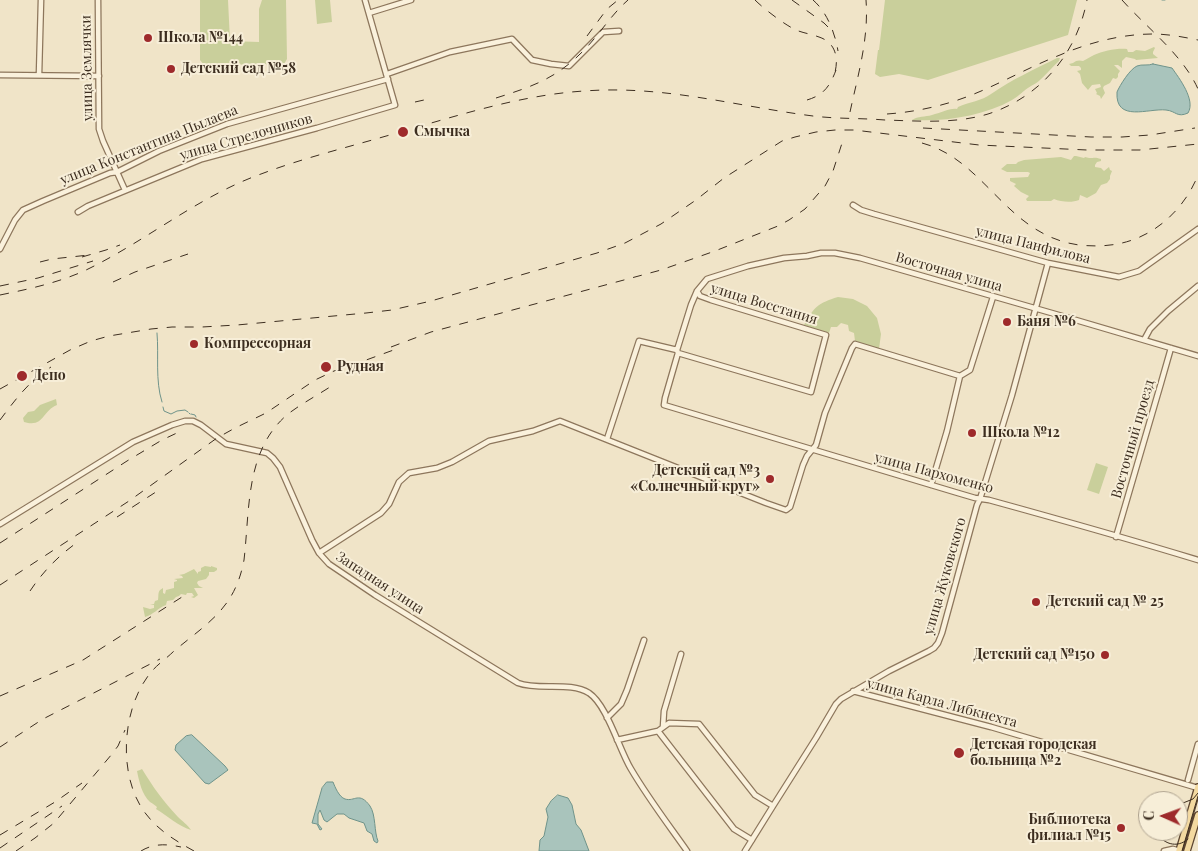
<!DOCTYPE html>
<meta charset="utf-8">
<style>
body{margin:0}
#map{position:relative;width:1198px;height:851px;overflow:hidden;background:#f0e4c8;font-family:"Playfair Display",serif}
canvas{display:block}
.north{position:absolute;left:1138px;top:791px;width:50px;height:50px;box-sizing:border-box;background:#f7eed8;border:1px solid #ada18e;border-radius:50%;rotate:272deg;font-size:14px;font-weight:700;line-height:20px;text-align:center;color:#3d2e20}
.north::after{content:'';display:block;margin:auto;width:18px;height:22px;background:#9e2a2b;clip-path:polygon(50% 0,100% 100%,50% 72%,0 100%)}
</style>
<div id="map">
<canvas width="1198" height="851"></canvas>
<div class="north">С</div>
</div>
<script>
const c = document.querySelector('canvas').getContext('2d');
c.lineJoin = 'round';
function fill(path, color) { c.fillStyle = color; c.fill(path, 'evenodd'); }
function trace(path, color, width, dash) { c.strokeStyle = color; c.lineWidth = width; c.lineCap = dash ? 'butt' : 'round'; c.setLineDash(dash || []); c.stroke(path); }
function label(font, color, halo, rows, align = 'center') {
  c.font = font + ' "Playfair Display",serif'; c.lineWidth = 4; c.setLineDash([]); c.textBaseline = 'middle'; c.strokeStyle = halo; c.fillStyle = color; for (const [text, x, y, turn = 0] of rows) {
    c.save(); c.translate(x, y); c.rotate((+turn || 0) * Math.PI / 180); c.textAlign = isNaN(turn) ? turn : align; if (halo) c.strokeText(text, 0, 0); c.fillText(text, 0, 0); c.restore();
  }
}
fill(new Path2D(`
 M200,0H228L230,41L259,42V9L262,0H286L287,59L284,64L204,65L200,60Z
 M315,0H330L332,22L317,24Z
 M885,0H1077L1068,35L928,80L899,74L880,77L875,74L878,50H879Z
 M1154,47L1155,48L1153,52V54L1158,58L1136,60L1135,59L1126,57L1122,61V68L1118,65H1114L1120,71L1118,74V77L1116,79L1113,78L1110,83L1104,86L1103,88L1105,93L1101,99L1100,96L1096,94L1097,93L1095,89L1101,87L1100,84L1092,85L1088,90L1082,83L1080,74L1077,71L1081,70V68L1079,66H1071L1069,64L1073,63C1076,60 1080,60 1083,61C1087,59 1090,57 1094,55C1103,51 1117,48 1127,49L1128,52H1133L1136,50L1145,51Z
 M1057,58H1060L1059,61C1052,67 1047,74 1040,80C1037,83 1034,84 1031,86C1024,90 1019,96 1012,100C984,116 944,122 912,120C918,116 925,117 932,115C941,113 949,108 957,109L958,107C969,102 982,101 991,94C1011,80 1035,69 1057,58Z
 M1074,156H1076L1084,158L1085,157L1089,158C1095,158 1095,157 1101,159V161L1097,162L1095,165V167L1101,168L1104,171L1109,167L1110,170L1112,171L1110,176V179L1107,183L1101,185L1096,193L1087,198L1080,195L1079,200C1072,203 1061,202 1054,199L1051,201H1027L1026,199L1029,196L1021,192L1014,186L1016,184L1010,181V178L1028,177L1030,173L1028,172H1007L1001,169L1007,164H1016L1018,162L1024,160L1061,157L1071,160Z
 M838,297L853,299L867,306L877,318L881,334L879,349L855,341L854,333L849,331L848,325L841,323L837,327H831L829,333L804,325C814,307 818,303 838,297Z
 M56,399L57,405C42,411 44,428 24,422L23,418L28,412L34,411L40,405Z
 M1096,463L1108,467L1099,494L1087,490Z
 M205,566L211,567V566L217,568V570L214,572H209V575L206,579L198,581L197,583L199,586L203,588H194L198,595L194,598L191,597L194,596L192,593H187L186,595L181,594L179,596L176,597L173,600L167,601L166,605C158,608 153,615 145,617L143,607L150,609L154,608V605H150L154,604L155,601L158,600C159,594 157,591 163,588V593L165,594L166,590L174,588V582L177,581V580L174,579L183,578L182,576L179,575L184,574L194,569L198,574V572L201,571V568Z
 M142,769C153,787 163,801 178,817C182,821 188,825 191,830C178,826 168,816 156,809L157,807C155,805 153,804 150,802C142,795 139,781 137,771L140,770Z`), '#c9cf9b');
const water = new Path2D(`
 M1153,64L1172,68C1179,78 1196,100 1188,113C1177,118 1176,111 1166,110C1149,108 1115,123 1117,92C1120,85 1130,69 1137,66C1142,64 1148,66 1153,64Z
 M192,735L225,766L228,770L209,784L205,783L175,750L176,745L186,736Z
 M327,782H333C335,787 339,797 345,799C355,802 359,791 370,806C376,815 374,832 378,841L377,843L374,841L372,834L367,831L364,823L349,818L344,814H337L327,822L324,820L320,810L318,814V824L322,829L320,830L317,824L312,823L322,788Z
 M558,795L568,798L572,805L576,824L581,830L589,851H539L540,840L544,836L548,817L546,809L551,801Z`);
fill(water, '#a9c4bc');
trace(water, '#6f938a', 1);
trace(new Path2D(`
 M1162,0H1165
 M157,333C159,356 155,380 162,402
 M163,407L164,411L171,414L177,411L185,410L188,412
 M189,413L190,414
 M191,414L195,415L196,417`), '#6f938a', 1);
const minor = new Path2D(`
 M98,0L99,129L103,141L125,190
 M369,13L411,0
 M387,74L450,52L512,39L532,60L551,64L569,66L603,32L619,31
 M0,75L99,76
 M39,75L41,0
 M853,205L861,210L874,214L1048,263L1119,277L1139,271L1198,229
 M78,212L88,206L202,159L317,128L395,105L365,0
 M0,249L15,220L23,210L43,201L110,173L117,172L159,151L227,124L388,79
 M1144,340L1150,329L1168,311L1198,286
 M677,350L691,305L697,291L707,279L710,278L748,266L784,258L807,256L821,253H835L860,258L1069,318L1198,356
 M678,353L665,398L664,405L958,493L975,498L989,500C1058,519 1129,539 1198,560
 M607,439L639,341L677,350L678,353L811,392L826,335L711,300L700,296L697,291
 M931,485L947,431L960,376L970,370L993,297
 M0,524L133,442L172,425L185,421H193L201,425L226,444L267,453L273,458L280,467L312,540L319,553L329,564L375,595L518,683C539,691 570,681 589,693C607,705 619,749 631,769C648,798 668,824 687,851
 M1116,537L1161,383L1171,348
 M319,553L381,513L389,504L399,482L409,473L437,468L452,462L489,441L533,431L560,421L766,503L786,510L790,507L803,465L807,456L816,445L825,413L852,348L855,344L960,376
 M853,691L991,727L1198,788
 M607,718L621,704L627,690L644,640
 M663,727L664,711L681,654
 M658,731L734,829L752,840
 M617,740L658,731L669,723L699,724L755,795L773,806
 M1188,780L1198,744
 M745,851L773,806L816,738L836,704L841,699L889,671L929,651L934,648L938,643L942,633L977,505L980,499L1012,395L1048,263
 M1164,851L1173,849L1180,851`);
const major = new Path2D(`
 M1179,851L1198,787
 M1187,851L1198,815`);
trace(minor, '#8d765c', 7);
trace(major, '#5b4430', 8);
trace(minor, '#faf1dc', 4.5);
trace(major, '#f3d9a0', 5.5);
trace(new Path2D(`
 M1178,805L1193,799L1198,793
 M1156,831C1162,844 1177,849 1188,839
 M1182,851L1198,796`), '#3d2e20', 1);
trace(new Path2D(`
 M755,0C764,9 785,25 796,30C803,33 811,34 819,37C837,43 839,60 834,76
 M792,0L824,23L830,29
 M813,0C827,12 835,33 838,51
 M1122,0C1147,28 1183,55 1198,89
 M587,36L607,9L618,0
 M496,98C534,86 558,78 587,47C601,32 612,14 628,0
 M807,100C824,95 830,86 836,70
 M415,102L424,100
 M850,112C858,75 869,38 866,0
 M887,114C915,112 943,106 969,96C1000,84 1029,67 1060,55C1088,43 1121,34 1153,34C1168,34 1183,37 1198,40
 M923,128L1091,137H1122L1150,135L1195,128
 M922,143C986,160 1006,235 1079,245C1098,247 1117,246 1135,239C1164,228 1187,203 1198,175
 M82,257L106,250L120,245
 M40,262L52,259L89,255
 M113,282L135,272L188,254
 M0,286L38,278L93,261
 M0,295C29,289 57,283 84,271C145,242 197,197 261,174C306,157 353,146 400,132C460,115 521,95 584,91C664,85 735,106 813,116C837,119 861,118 885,120C919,121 955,124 988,114C1041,97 1077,53 1087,0
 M391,347L431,332L661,270L715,251L778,226L789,220L805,209L825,186L833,171L844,137
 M0,389L70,350L91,341L109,336L151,329L172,327H202L237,325L366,313L392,310L431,301L597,253L625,243L661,224L696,200L724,178L782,141L795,137L816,132L835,130H854L979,145L1087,150H1140L1198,144
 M0,420C15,400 29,381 51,367
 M117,517L159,490
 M0,543L127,461L162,440L179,432
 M0,585L129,501L217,438L235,428L266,413L315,380L334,371L358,363L399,348
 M30,591C42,573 57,557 75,544
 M0,696L83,660L182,597
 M0,747L43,719L160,659
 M0,835L55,802L82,783
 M0,848L62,806
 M16,851L35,838L54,823L112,754L118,746L125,730
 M141,851C154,843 167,844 181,847
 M194,851C176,841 159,831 146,814C117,777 121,707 152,671C158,664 167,658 174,651C209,622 235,608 244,560C250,509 245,450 288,414C301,404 316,396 330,387`), '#3d2e20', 1, [9, 9]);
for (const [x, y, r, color] of [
 [148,38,5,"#9e2a2b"],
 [171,69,5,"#9e2a2b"],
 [403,132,6,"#9e2a2b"],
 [1007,322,5,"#9e2a2b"],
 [194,344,5,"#9e2a2b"],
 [326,367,6,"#9e2a2b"],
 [22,376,6,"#9e2a2b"],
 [972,433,5,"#9e2a2b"],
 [770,479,5,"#9e2a2b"],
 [1036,602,5,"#9e2a2b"],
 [1105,655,5,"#9e2a2b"],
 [959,753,6,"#9e2a2b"],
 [1121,828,5,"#9e2a2b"]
]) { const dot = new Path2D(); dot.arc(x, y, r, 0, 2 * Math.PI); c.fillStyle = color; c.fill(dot); trace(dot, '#f7eed8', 2); }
label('bold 14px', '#3d2e20', '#f7eed8', [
 ["Школа №144",158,38],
 ["Детский сад №58",181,69],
 ["Смычка",414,132],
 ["Баня №6",1017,322],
 ["Компрессорная",204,344],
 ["Рудная",337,367],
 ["Депо",33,376],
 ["Школа №12",982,433],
 ["Детский сад №3",760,471,"right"],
 ["«Солнечный круг»",760,487,"right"],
 ["Детский сад № 25",1046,602],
 ["Детский сад №150",1095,655,"right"],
 ["Детская городская",970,745],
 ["больница №2",970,761],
 ["Библиотека",1111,820,"right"],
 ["филиал №15",1111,836,"right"]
], 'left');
label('14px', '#3d2e20', '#f7eed8', [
 ["улица Землячки",87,68,-91],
 ["улица Стрелочников",246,137,-16],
 ["улица Константина Пылаева",149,145,-22],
 ["улица Панфилова",1033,245,14],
 ["Восточная улица",949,272,16],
 ["улица Восстания",764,304,17],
 ["Восточный проезд",1133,439,-74],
 ["улица Пархоменко",934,473,15],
 ["улица Жуковского",945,576,-74],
 ["Западная улица",380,583,33],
 ["улица Карла Либкнехта",942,703,15]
]);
</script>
